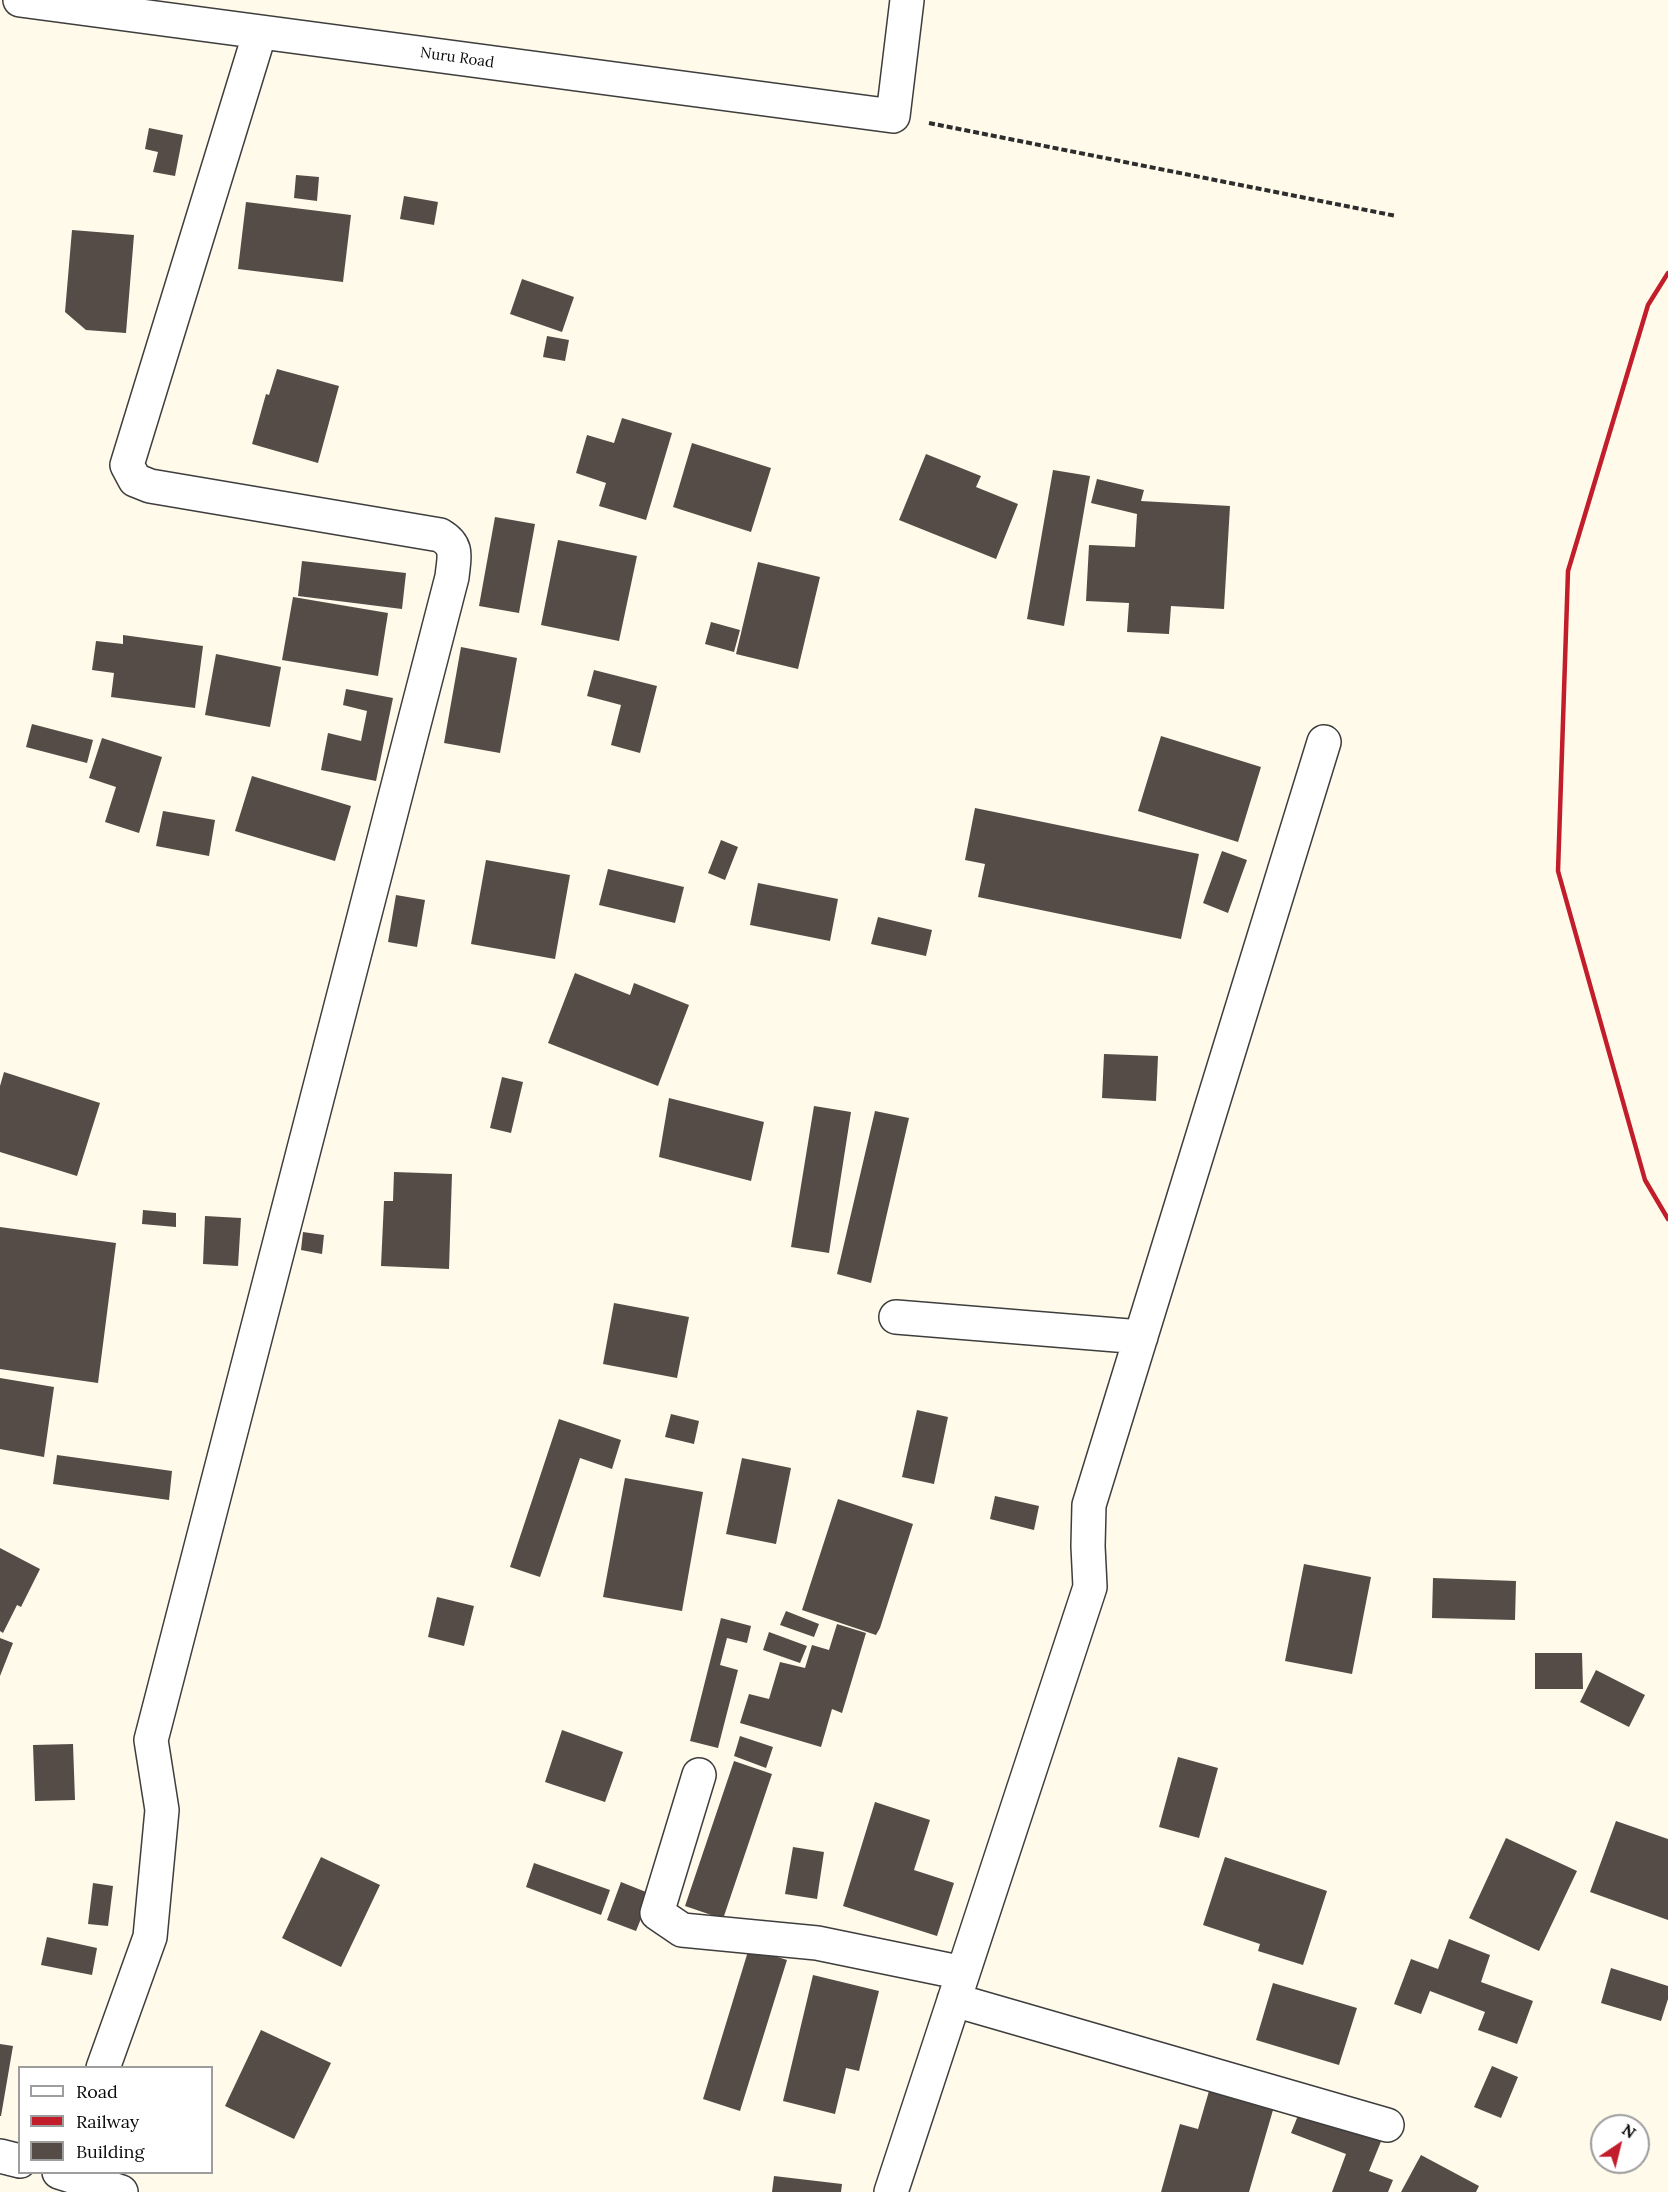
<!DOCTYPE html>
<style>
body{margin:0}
#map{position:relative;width:1668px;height:2192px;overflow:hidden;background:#fffaea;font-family:Lora,serif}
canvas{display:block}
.legend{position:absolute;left:18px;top:2066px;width:195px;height:108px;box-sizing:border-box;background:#fff;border:2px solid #9d9d9d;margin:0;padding:8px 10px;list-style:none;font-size:18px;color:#0b0b0b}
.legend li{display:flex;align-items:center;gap:12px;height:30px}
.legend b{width:30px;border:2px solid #9d9d9d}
.north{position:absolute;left:1590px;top:2114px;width:60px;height:60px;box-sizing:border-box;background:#fff;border:2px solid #9d9d9d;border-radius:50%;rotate:35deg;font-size:16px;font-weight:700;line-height:24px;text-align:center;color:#0b0b0b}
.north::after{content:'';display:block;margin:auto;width:21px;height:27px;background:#c21d2b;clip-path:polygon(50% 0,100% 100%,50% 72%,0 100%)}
</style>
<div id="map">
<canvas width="1668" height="2192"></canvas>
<ul class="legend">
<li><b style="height:8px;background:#fff"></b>Road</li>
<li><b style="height:8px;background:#c21d2b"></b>Railway</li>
<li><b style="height:16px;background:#554c47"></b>Building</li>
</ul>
<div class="north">N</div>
</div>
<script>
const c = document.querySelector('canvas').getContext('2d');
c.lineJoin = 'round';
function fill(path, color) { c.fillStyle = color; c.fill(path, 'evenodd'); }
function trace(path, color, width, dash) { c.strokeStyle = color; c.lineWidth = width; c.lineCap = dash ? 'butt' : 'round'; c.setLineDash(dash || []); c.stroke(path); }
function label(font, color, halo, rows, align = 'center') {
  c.font = font + ' Lora,serif'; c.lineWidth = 6; c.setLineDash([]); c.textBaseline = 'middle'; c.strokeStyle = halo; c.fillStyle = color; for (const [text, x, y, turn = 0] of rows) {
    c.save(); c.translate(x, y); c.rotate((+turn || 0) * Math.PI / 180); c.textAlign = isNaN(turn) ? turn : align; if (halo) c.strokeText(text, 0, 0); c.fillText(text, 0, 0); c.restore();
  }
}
fill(new Path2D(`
 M149,128L183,135L175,176L153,172L158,152L145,149Z
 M296,175L319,177L317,201L294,198Z
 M404,196L438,202L434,225L400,219Z
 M246,202L351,215L343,282L238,269Z
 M72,230L134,235L126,333L86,330L65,312Z
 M522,279L574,297L562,332L510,314Z
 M547,336L569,340L565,361L543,357Z
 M277,369L339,386L318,463L252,444L266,394L269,395Z
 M622,418L672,433L646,520L599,506L606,483L576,473L587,435L614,443Z
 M692,443L771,468L751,532L673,507Z
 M926,454L981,476L976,487L1018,504L996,559L899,520Z
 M1053,470L1090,476L1064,626L1027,619Z
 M1097,479L1144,490L1141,501L1230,506L1224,609L1171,606L1169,634L1127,632L1129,603L1086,601L1089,545L1135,547L1137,514L1091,503Z
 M495,517L535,524L519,613L479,606Z
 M558,540L637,556L619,641L541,625Z
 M302,561L406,573L402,609L298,596Z
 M758,562L820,577L798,669L736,654Z
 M293,597L388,613L378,676L282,660Z
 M711,622L740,630L734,652L705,644Z
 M123,635L203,646L195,708L111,697L114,673L92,670L96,641L123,644Z
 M461,647L517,658L500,753L444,743Z
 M216,654L281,667L270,727L205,715Z
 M594,670L657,686L640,753L611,745L621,705L587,696Z
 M346,689L393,698L376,781L321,770L328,733L361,741L367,711L343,705Z
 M32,724L93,740L87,763L26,747Z
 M1161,736L1261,767L1238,842L1138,811Z
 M102,738L162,757L139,833L105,822L116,787L89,778Z
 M252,776L351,806L335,861L235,831Z
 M975,808L1199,854L1181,939L978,897L985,864L965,860Z
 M163,811L215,820L209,856L156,846Z
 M721,840L738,847L725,880L708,873Z
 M1222,851L1247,860L1228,913L1203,903Z
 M486,860L570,875L555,959L471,944Z
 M608,869L684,887L675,923L599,905Z
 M758,883L838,899L830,941L750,925Z
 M396,895L425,900L417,947L388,942Z
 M878,917L932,930L926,956L871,944Z
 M575,973L630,995L634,983L689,1005L658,1086L548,1043Z
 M1104,1054L1158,1056L1156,1101L1102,1098Z
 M4,1072L100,1103L77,1176L0,1152V1086Z
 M502,1077L523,1082L511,1133L490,1128Z
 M669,1098L764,1122L751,1181L659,1157Z
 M814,1106L851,1112L829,1253L791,1247Z
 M875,1111L909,1118L871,1283L837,1274Z
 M394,1172L452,1174L449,1269L381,1266L384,1201H393Z
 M143,1210L176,1213V1227L142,1224Z
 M205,1216L241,1218L238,1266L203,1264Z
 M0,1227L116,1243L98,1383L0,1369Z
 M303,1232L324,1235L322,1254L301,1250Z
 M614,1303L689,1317L677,1378L603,1364Z
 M0,1378L54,1387L44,1457L0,1449Z
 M917,1410L948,1417L934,1484L902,1477Z
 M671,1414L699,1421L694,1444L665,1437Z
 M559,1419L621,1440L612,1469L580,1458L540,1577L510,1567Z
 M57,1455L172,1471L169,1500L53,1484Z
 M742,1458L791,1468L776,1544L726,1534Z
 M625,1478L703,1492L682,1611L603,1597Z
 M995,1496L1039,1506L1034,1530L990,1519Z
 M838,1499L913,1524L880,1628L876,1635L802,1610Z
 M0,1548L40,1569L21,1607L17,1605L3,1633L0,1631Z
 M1304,1564L1371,1577L1352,1674L1285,1661Z
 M1433,1578L1516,1581L1515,1620L1432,1618Z
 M437,1597L474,1606L464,1646L428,1637Z
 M786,1611L819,1624L814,1637L780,1625Z
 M721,1618L751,1626L747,1643L727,1638L720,1665L738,1670L718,1748L690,1741Z
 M837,1624L866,1633L842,1713L832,1709L821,1747L740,1723L749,1694L769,1699L780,1662L805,1668L812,1645L829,1650Z
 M769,1632L807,1646L800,1663L763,1650Z
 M0,1638L13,1643L0,1676Z
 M1535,1653H1582L1583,1689H1535Z
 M1596,1670L1645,1695L1629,1727L1580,1702Z
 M562,1730L623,1752L605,1802L545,1782Z
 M740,1736L773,1747L766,1768L734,1756Z
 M73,1744L75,1800L35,1801L33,1745Z
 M1178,1757L1218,1768L1199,1838L1159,1827Z
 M734,1761L772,1774L723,1919L685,1906Z
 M875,1802L930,1820L914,1870L954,1883L937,1936L843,1906Z
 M1616,1821L1668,1839V1920L1590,1892Z
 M1506,1838L1577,1871L1539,1951L1469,1918Z
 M793,1847L824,1852L817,1899L785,1894Z
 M321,1857L380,1885L341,1967L282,1938Z
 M1225,1857L1327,1891L1303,1965L1258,1951L1260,1944L1203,1925Z
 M534,1863L610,1890L601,1915L526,1887Z
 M621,1882L651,1894L636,1931L607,1920Z
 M93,1883L113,1886L108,1926L88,1924Z
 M47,1937L97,1948L92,1975L41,1965Z
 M1449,1939L1490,1955L1481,1982L1533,2001L1517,2044L1478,2030L1485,2012L1430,1991L1421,2014L1394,2004L1411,1959L1438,1969Z
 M749,1948L787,1960L740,2111L703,2099Z
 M1611,1968L1668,1986V1999L1661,2021L1601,2003Z
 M813,1975L879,1991L859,2071L846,2068L835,2114L783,2101Z
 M1273,1983L1357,2008L1339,2065L1256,2040Z
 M261,2030L331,2063L294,2139L225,2106Z
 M0,2044L13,2046L1,2116H0Z
 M1492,2066L1518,2077L1501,2118L1474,2107Z
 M1209,2091L1273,2110L1249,2192H1161L1180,2124L1198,2129Z
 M1301,2108L1382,2139L1369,2171L1393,2180L1388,2192H1332L1346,2154L1291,2133Z
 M1421,2155L1479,2186L1476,2192H1401Z
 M774,2176L842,2184L841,2192H772Z`), '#554c47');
const minor = new Path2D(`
 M20,0L893,116L907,0
 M896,1317L1141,1337
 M699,1775L657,1913L682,1930L817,1943L963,1973
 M954,2000L1387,2125
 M103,2068L150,1937L162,1810L151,1740L452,577C454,557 459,546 440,535L150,486L135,480L127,465L260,32
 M0,2156L20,2161
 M59,2172L121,2192
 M891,2192L1090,1587L1088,1546L1089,1505L1324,742`);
trace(minor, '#3e3e3e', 36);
trace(new Path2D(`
 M929,123L1396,216`), '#2d2d2d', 4, [6, 3]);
trace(minor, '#fff', 33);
trace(new Path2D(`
 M1668,273L1648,305L1568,571L1558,871L1645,1180L1668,1219`), '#c21d2b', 4.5);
label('15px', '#0b0b0b', '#fff', [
 ["Nuru Road",457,58,8]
]);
</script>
